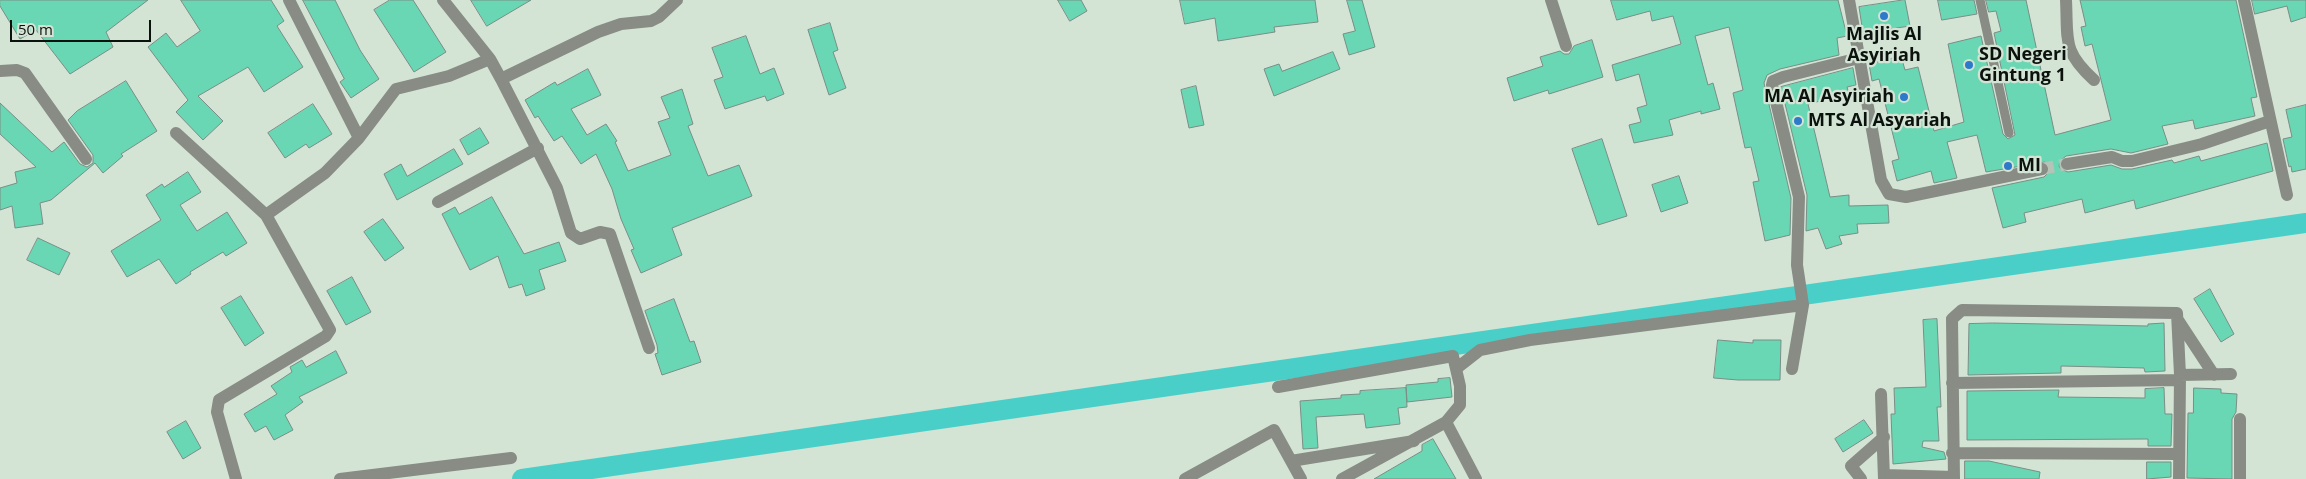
<!DOCTYPE html>
<style>
body{margin:0}
#map{position:relative;width:2306px;height:479px;overflow:hidden;background:#d3e4d5;font-family:"Open Sans",sans-serif}
canvas{display:block}
.scale{position:absolute;left:10px;top:20px;width:141px;height:22px;box-sizing:border-box;border:2px solid #0b110c;border-top:0;padding-left:6px;font-size:15px;line-height:18px;white-space:nowrap;color:#0b110c;-webkit-text-stroke:4px #d3e4d5;paint-order:stroke}
</style>
<div id="map">
<canvas width="2306" height="479"></canvas>
<div class="scale">50 m</div>
</div>
<script>
const c = document.querySelector('canvas').getContext('2d');
c.lineJoin = 'round';
function trace(path, color, width, dash) { c.strokeStyle = color; c.lineWidth = width; c.lineCap = dash ? 'butt' : 'round'; c.setLineDash(dash || []); c.stroke(path); }
function fill(path, color) { c.fillStyle = color; c.fill(path, 'evenodd'); }
function label(font, color, halo, rows, align = 'center') {
  c.font = font + ' "Open Sans",sans-serif'; c.lineWidth = 4.5; c.setLineDash([]); c.textBaseline = 'middle'; c.strokeStyle = halo; c.fillStyle = color; for (const [text, x, y, turn = 0] of rows) {
    c.save(); c.translate(x, y); c.rotate((+turn || 0) * Math.PI / 180); c.textAlign = isNaN(turn) ? turn : align; if (halo) c.strokeText(text, 0, 0); c.fillText(text, 0, 0); c.restore();
  }
}
trace(new Path2D(`
 M522,479L2306,223`), '#49cfc8', 20);
const building = new Path2D(`
 M0,0H148L106,32L113,47L70,74L36,30L20,39L0,6Z
 M181,0H271L284,21L277,26L303,67L264,92L248,67L198,96L223,121L203,140L176,112L188,100L148,47L166,33L177,47L200,31Z
 M303,0H335L360,50L379,79L351,98L340,82L344,79Z
 M390,0H413L446,52L414,72L374,10Z
 M471,0H531L487,26Z
 M1058,0H1081L1087,11L1070,21Z
 M1180,0H1315L1318,22L1274,27L1275,32L1218,41L1215,18L1185,24Z
 M1347,0H1362L1375,47L1349,55L1343,34L1355,31Z
 M1611,0H1838L1847,36L1837,38L1839,55L1780,69L1767,75L1764,83L1791,198L1790,235L1765,241L1753,182L1759,181L1751,147L1745,148L1733,93L1743,90L1729,27L1695,36L1708,85L1713,83L1720,109L1701,114V111L1669,120L1673,135L1634,143L1629,125L1641,122L1637,108L1647,105L1639,74L1616,81L1612,65L1681,44L1673,16L1652,21L1650,11L1617,20Z
 M1905,0L1910,26L1863,33L1859,7Z
 M1938,0H1974L1977,14L1942,20Z
 M1986,0H2026L2055,135L2111,120L2092,44L2085,46L2081,27L2086,26L2080,0H2236L2257,97L2251,98L2255,116L2195,129L2193,120L2162,126L2168,144L2131,153L2111,149L2066,156L2060,161L2059,166L2061,169L2068,172L2111,165L2122,169H2132L2172,160L2174,163L2199,156L2201,161L2267,143L2273,171L2136,209L2134,200L2085,213L2082,199L2024,213L2026,222L2003,228L1992,188L2044,177L2050,171V167L2045,162L1986,172L1977,135L1947,142L1957,178L1934,183L1931,171L1897,181L1892,161L1899,159L1879,79L1872,81L1869,64L1901,56L1905,70L1918,67L1934,131L1964,122L1948,44L1981,36L2003,134L2008,139L2015,135L1994,33L2001,31L1996,11L1989,12Z
 M2252,0H2306V17L2291,22L2287,6L2255,14Z
 M830,23L838,50L833,52L846,88L829,95L808,30Z
 M746,36L760,74L774,68L784,94L767,101L765,96L725,109L714,80L723,77L712,48Z
 M1592,40L1603,77L1549,94L1548,90L1514,101L1507,78L1543,66L1540,57L1560,51L1564,54H1569L1574,46Z
 M1333,52L1340,69L1274,96L1264,69L1279,64L1282,71Z
 M1853,68L1856,85L1847,87L1849,94L1808,104L1822,163L1830,197L1849,195V206L1888,205L1889,223L1857,224L1858,233L1839,236L1842,244L1826,249L1818,228L1806,231L1807,195L1781,87Z
 M588,69L601,95L571,109L587,135L606,124L617,141L615,142L628,171L671,155L658,122L670,118L661,97L682,89L693,124L688,126L708,176L739,165L752,196L672,228L682,255L641,273L631,250L634,249L621,219L612,189L596,154L581,164L562,136L554,141L538,116L535,118L525,100L555,82L557,85Z
 M126,81L157,131L121,154L123,156L103,173L95,163L51,200L40,203L43,224L15,228L12,206L0,210V188L17,183L15,172L36,167L0,134V103L52,152L64,142L80,164L87,167L93,163V155L68,120L77,111Z
 M1196,86L1204,125L1189,128L1181,90Z
 M313,104L332,134L309,148L306,144L285,158L268,133Z
 M2306,105V169L2292,172L2291,166L2289,167L2283,139L2292,137L2286,110Z
 M480,128L489,143L468,155L460,140Z
 M1602,139L1627,216L1598,225L1572,149Z
 M454,149L463,164L397,200L384,174L401,164L407,176Z
 M188,172L201,192L180,205L197,231L227,212L247,243L226,256L223,252L190,272L191,274L176,284L159,259L127,277L111,251L161,220L146,195L162,184L164,187Z
 M1679,176L1688,203L1661,212L1652,185Z
 M492,197L524,254L559,242L566,261L539,270L545,289L526,296L522,284L509,288L498,256L470,270L442,214L455,207L459,214Z
 M383,219L404,248L385,261L364,232Z
 M38,238L70,253L59,275L27,260Z
 M352,277L371,312L346,325L327,291Z
 M2210,289L2234,334L2221,342L2194,299Z
 M241,296L264,333L245,346L221,308Z
 M674,299L690,342L694,341L701,362L662,375L655,354L658,353L657,345L645,311Z
 M1937,319L1941,407H1937L1939,441H1923L1922,447L1944,452L1946,459L1893,464L1891,414H1895L1894,388L1926,387L1923,320Z
 M1993,323L2148,326V324L2164,323L2165,371L2145,372L2144,368L2061,366V373L1968,375L1969,324Z
 M1718,340L1753,343V340H1781L1780,380H1738L1714,378Z
 M336,351L347,373L299,397L303,402L285,415L293,430L274,440L266,426L255,432L244,414L277,394L271,386L292,372L290,367L302,360L306,367Z
 M1450,378L1452,397L1407,402L1406,385L1438,382V379Z
 M1406,388L1407,407L1398,408L1400,424L1366,428L1364,414L1316,417L1318,448L1303,449L1300,401L1341,398V395L1360,394V391Z
 M2164,388L2165,414H2172L2171,446H2148V439L1967,440V391L2059,390L2058,397L2145,398V389Z
 M2194,388L2221,389V393L2237,394L2236,412L2232,419V479L2187,478L2188,413H2193Z
 M1864,420L1873,433L1843,452L1835,439Z
 M186,421L201,448L183,459L167,432Z
 M1433,439L1456,479H1374L1422,451V445Z
 M1965,461H1989L2040,472L2039,479H1965Z
 M2147,462H2171V477L2147,479Z`);
fill(building, '#69d7b3');
trace(building, '#798e86', 1);
trace(new Path2D(`
 M2042,169L2067,164`), '#b5c4b7', 12, [12, 6]);
trace(new Path2D(`
 M1980,0L2009,133`), '#888c84', 9);
trace(new Path2D(`
 M289,0L359,138
 M443,0L490,59L501,79L557,188L571,233L580,239L600,232L610,234L649,348
 M1551,0L1566,46
 M1849,0L1881,180L1889,194L1906,197L2042,169
 M2066,0C2068,40 2062,51 2094,80
 M2244,0L2287,195
 M0,71L17,70L25,73L86,159
 M501,79L598,32L621,24L651,21L659,17L677,0
 M176,133L266,215
 M2067,164L2112,157L2122,161H2132L2202,144L2270,121
 M438,202L538,148
 M2178,320L2214,375
 M1457,368L1480,350L1530,340L1803,305
 M1792,369L1803,305L1797,265L1799,197L1772,85L1773,81L1783,77L1859,58
 M2180,375L2231,374
 M1952,383L2180,380
 M1278,387L1453,356L1460,386V405L1446,422L1476,479
 M1881,394L1884,479
 M2240,419V479
 M1952,453L2179,454
 M1291,461L1414,441
 M1884,475L1954,477
 M236,479L217,412L219,400L326,336L330,330L266,215L325,173L359,138L396,89L449,76L490,59
 M340,479L511,458
 M1185,479L1274,430L1301,479
 M1342,479L1446,422
 M1861,479L1851,466L1884,437
 M1954,479L1952,319L1962,310L2177,313L2180,375L2179,479`), '#888c84', 12);
for (const [x, y, r, color] of [
 [1884,16,5,"#2d7aca"],
 [1969,65,5,"#2d7aca"],
 [1904,97,5,"#2d7aca"],
 [1798,121,5,"#2d7aca"],
 [2008,166,5,"#2d7aca"]
]) { const dot = new Path2D(); dot.arc(x, y, r, 0, 2 * Math.PI); c.fillStyle = color; c.fill(dot); trace(dot, '#d3e4d5', 2); }
label('bold 18px', '#0b110c', '#d3e4d5', [
 ["Majlis Al",1884,35,"center"],
 ["Asyiriah",1884,56,"center"],
 ["SD Negeri",1979,55],
 ["Gintung 1",1979,76],
 ["MA Al Asyiriah",1894,97,"right"],
 ["MTS Al Asyariah",1808,121],
 ["MI",2018,166]
], 'left');
</script>
